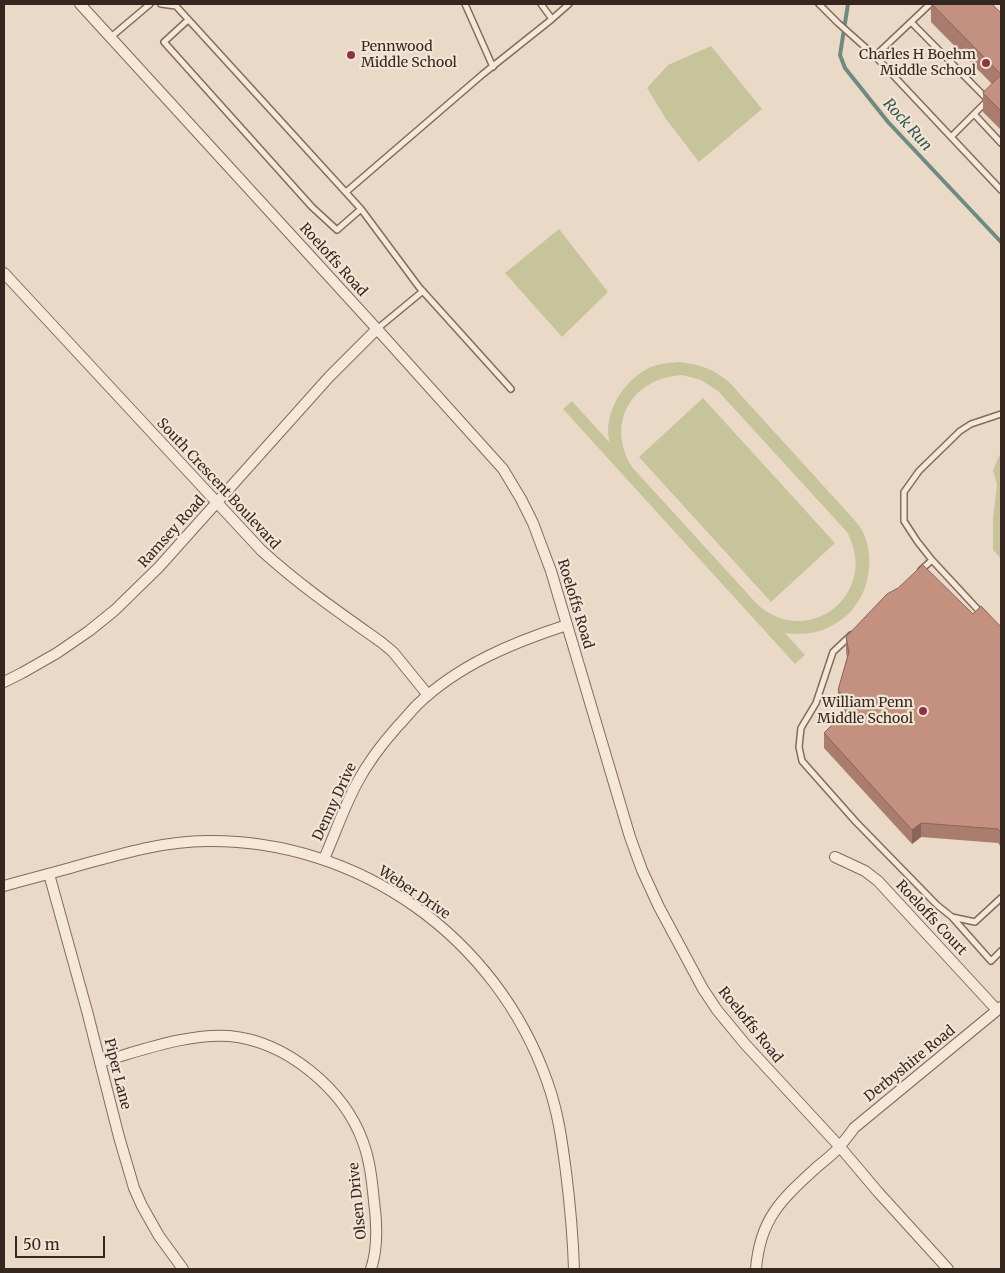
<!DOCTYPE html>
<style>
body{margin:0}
#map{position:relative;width:1005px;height:1273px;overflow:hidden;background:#ead9c7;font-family:Merriweather,serif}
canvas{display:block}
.frame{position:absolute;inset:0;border:5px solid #352720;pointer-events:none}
.scale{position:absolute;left:15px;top:1236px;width:90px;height:22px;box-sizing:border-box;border:2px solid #352720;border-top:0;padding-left:6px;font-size:15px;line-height:18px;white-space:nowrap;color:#352720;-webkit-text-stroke:4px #f2e5d5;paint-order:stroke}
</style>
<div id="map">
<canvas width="1005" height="1273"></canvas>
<div class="frame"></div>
<div class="scale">50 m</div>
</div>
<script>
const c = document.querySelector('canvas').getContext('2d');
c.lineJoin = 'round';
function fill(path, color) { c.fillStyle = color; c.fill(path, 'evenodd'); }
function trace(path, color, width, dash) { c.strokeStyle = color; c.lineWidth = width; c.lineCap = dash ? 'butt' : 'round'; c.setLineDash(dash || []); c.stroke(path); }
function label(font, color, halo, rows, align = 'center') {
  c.font = font + ' Merriweather,serif'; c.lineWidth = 4.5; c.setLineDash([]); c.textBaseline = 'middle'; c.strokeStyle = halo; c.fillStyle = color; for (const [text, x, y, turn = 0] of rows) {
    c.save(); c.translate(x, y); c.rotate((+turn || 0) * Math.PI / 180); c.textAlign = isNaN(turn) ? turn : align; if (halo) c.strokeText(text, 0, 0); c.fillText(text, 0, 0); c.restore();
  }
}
fill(new Path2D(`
 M711,46L762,109L699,162L666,119L647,88L668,65Z
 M559,229L608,292L562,337L505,273Z
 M678,362C699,364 711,368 728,381L849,514C854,519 859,525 863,532C878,565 866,608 833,625C818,634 801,635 785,633L805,655L795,664L563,409L572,401L609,442C609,438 608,434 608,430C609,405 625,381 647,369C656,364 667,363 678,362ZM682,375L701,380L718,391L847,532C881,595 806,651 756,603L632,467C605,423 632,378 682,375Z
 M703,398L835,543L771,602L639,457Z
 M1001,452V559L993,550V518L997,485L993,470Z`), '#c7c49c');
trace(new Path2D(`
 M848,4L840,55L845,68L888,122L1001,242`), '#6f8b7f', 4);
const lane = new Path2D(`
 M161,4L176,6L361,209L419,287L511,389
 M465,4L493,67
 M541,4L552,19L569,4
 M819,4L838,23L875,56
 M930,4L875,56L1001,190
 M188,20L164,42L312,207L337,230L361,209
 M911,22L988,100L974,114L1001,143
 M111,37L150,4
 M951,137L974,114
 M346,192L483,74L552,19
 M377,329L423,291
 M921,570L932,560
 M982,614L932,560L917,541L904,521V492L919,471L960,431L971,424L1001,414
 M851,635L833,652L816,703L801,728L799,747L802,761L856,822L937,905L952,917L975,922L1001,898
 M952,917L991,961L1001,951`);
const street = new Path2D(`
 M80,4L377,329L503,469L521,499L533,523L551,571L630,837L642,870L659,907L703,989L717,1010L745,1044L840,1147L878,1192L948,1269
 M4,273L261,550C298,584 340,613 381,642L393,652L428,695
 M4,682L22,673L57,653L89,631L115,610L159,567L329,377L377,329
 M835,857L865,871L878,881L997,1010
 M324,859C335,834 344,807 357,783C368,762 382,744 397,727C404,720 410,712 417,705C458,665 514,642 567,625
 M49,874L87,1011L119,1137L134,1188L142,1206L159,1236L183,1269
 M4,886C28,879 53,873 77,866C118,855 163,841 206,841C359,839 496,937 547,1081C558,1111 562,1141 566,1172C570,1204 573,1237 574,1269
 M100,1062C140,1051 188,1033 229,1036C286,1041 344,1089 363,1142C370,1161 372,1181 374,1201C377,1223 378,1248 371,1269
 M756,1269C760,1218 782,1199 817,1167C825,1160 834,1154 840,1146C845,1140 850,1134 854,1128L1001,1007`);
trace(lane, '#836b5e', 8);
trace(street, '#836b5e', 12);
trace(lane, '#f5e8d9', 5);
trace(street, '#f5e8d9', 10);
fill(new Path2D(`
 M931,4H992L1001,13V130L983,112V93L992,84L931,22Z
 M973,614L1001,627V847L998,843L921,837L912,844L824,748V733L846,712L838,704V690L847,658L846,651V637Z`), '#a97c6e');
fill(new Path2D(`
 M921,823V837L912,844V830Z`), '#89655a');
const building = new Path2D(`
 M932,4H992L1001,13V74Z
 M1001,75V111L983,93Z
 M923,565L973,614L981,606L1001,627V833L998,829L921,823L912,830L824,733L845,712L851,703L838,690L849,652L846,637L887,594L898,588Z`);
fill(building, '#c49080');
trace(building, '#89655a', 1);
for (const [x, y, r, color] of [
 [351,55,5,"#8c3445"],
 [986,63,5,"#8c3445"],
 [923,711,5,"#8c3445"]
]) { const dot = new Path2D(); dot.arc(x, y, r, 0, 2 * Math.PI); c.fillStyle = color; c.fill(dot); trace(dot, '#f2e5d5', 2); }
label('14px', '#352720', '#f2e5d5', [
 ["Pennwood",361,47,"left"],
 ["Middle School",361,63,"left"],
 ["Charles H Boehm",976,55],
 ["Middle School",976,71],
 ["William Penn",913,703],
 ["Middle School",913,719]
], 'right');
label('14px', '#352720', '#f2e5d5', [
 ["Roeloffs Road",333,260,48],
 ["South Crescent Boulevard",218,484,47],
 ["Ramsey Road",172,532,-48],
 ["Roeloffs Road",575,604,73],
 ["Denny Drive",335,802,-65],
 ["Weber Drive",414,893,34],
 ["Roeloffs Court",931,918,47],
 ["Roeloffs Road",750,1025,51],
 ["Derbyshire Road",910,1064,-39],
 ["Piper Lane",117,1074,76],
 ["Olsen Drive",358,1201,-96]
]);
label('italic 15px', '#31534b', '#f2e5d5', [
 ["Rock Run",907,125,48]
]);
</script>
